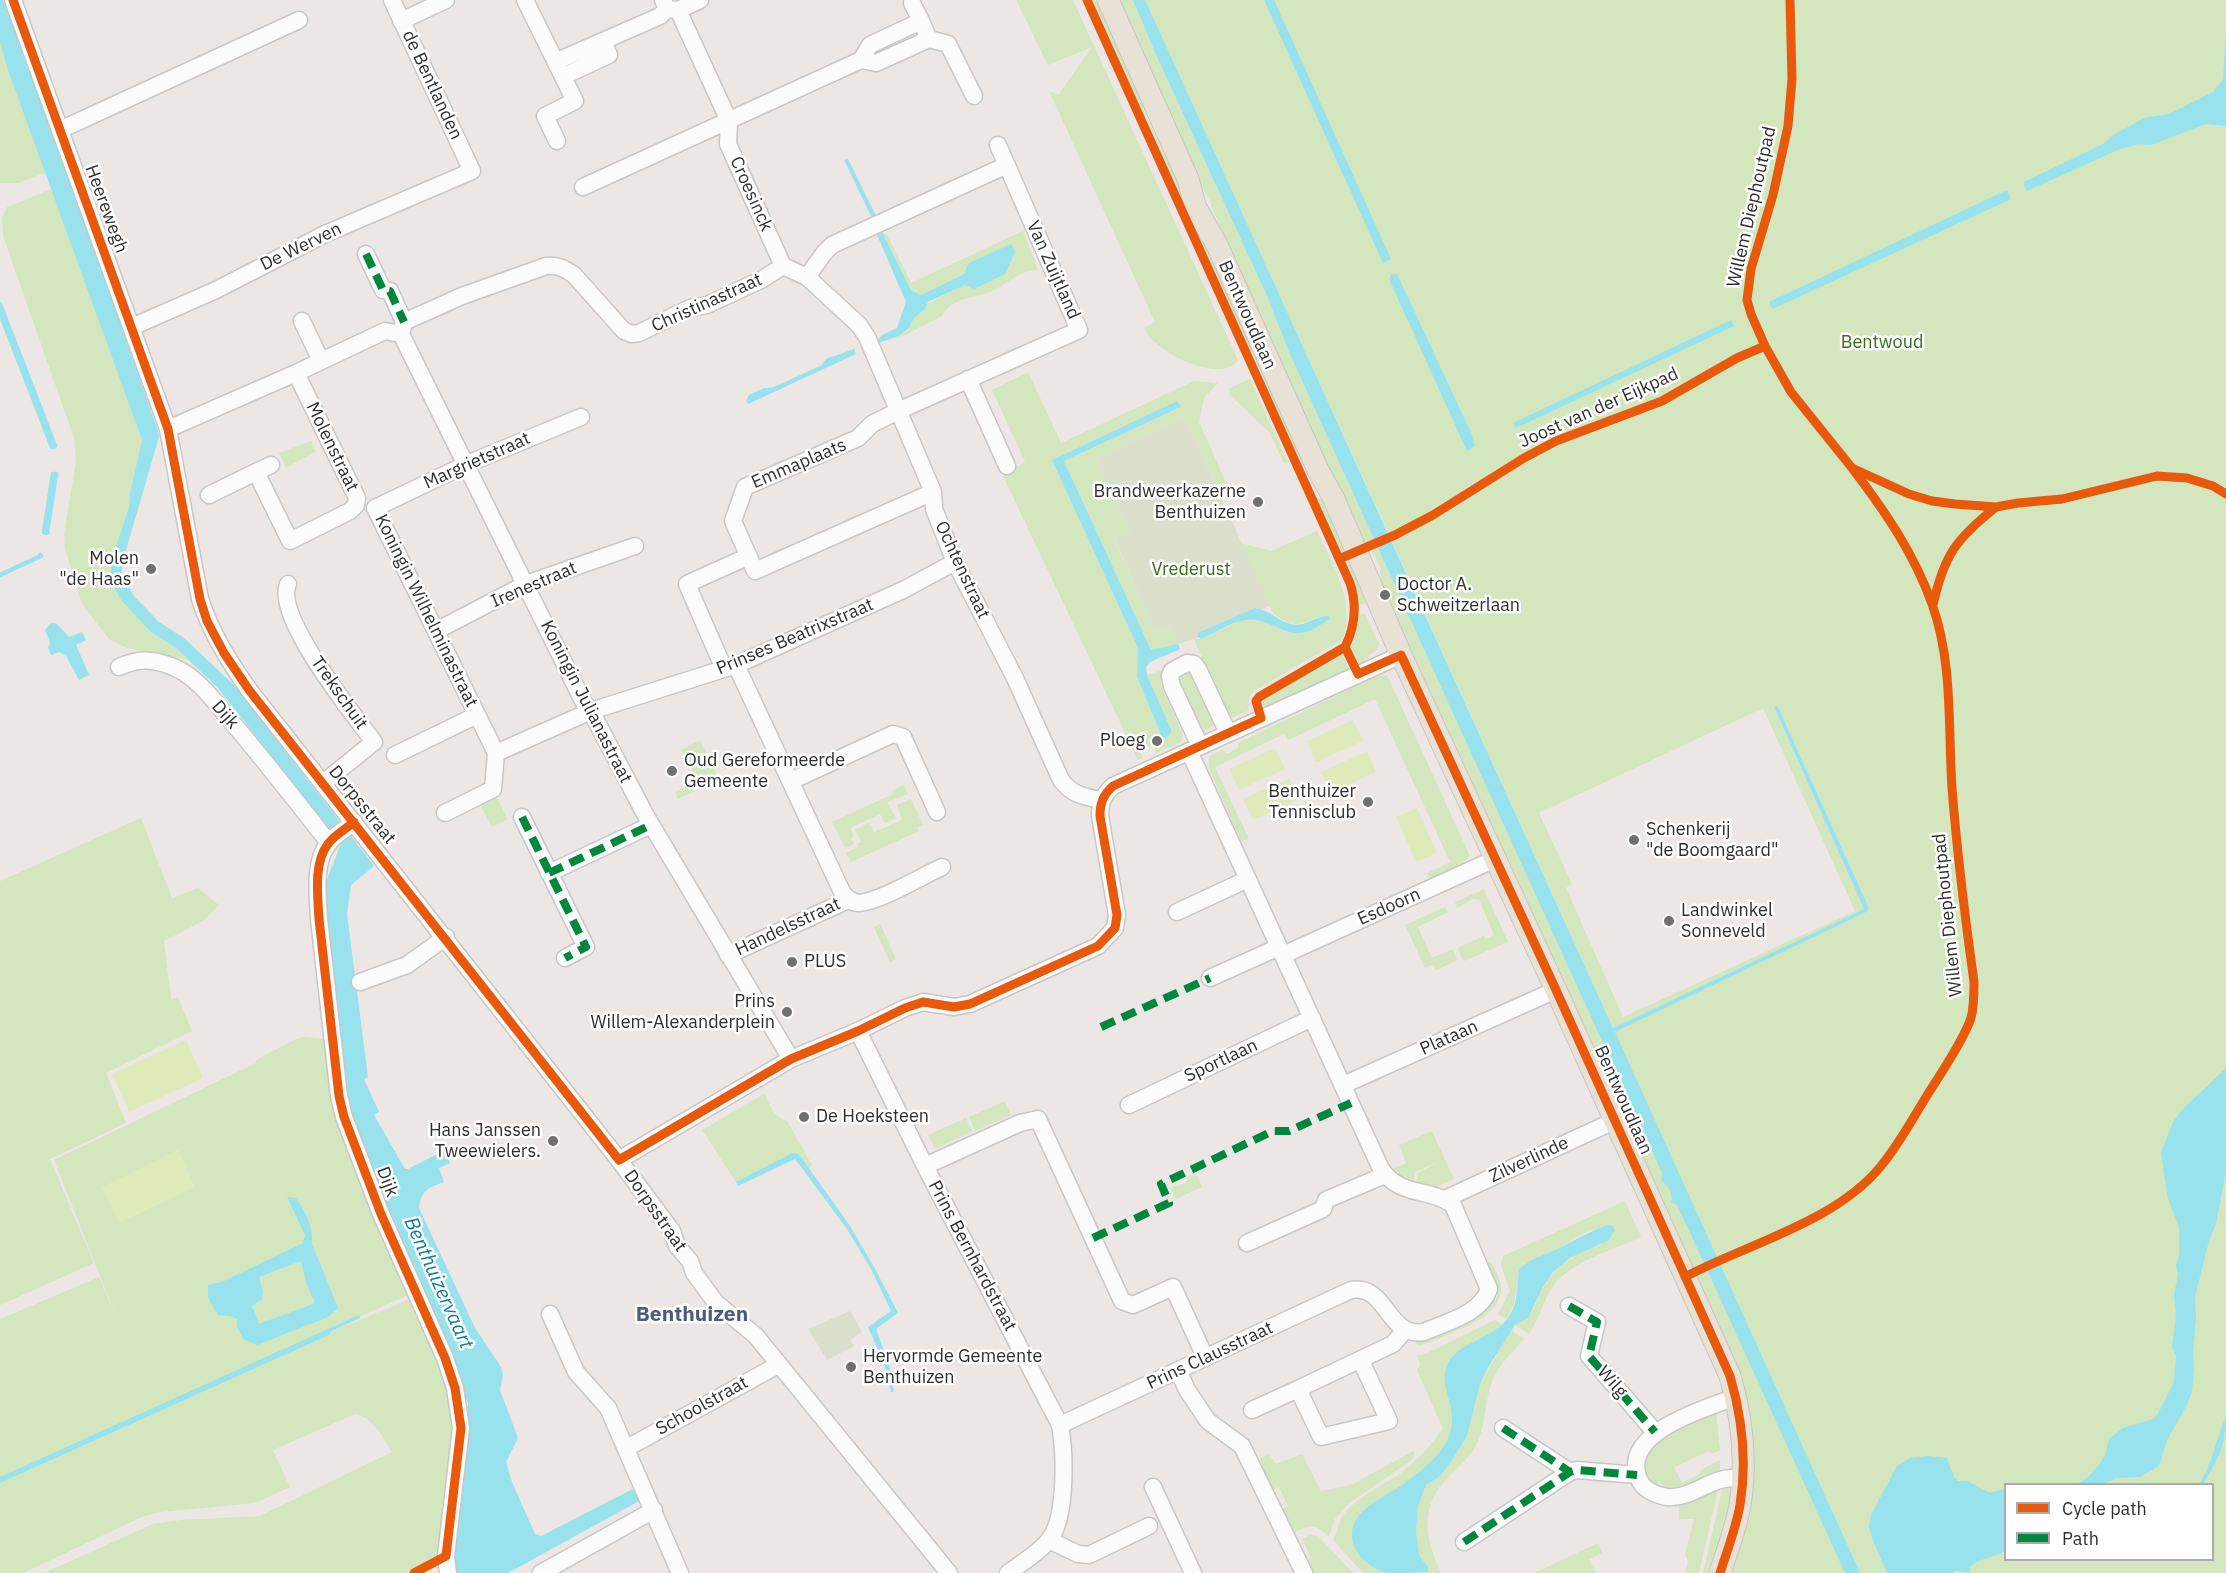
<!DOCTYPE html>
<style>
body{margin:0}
#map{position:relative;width:2226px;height:1573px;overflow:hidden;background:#ece7e4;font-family:"IBM Plex Sans",sans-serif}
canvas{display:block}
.legend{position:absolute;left:2004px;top:1483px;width:210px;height:78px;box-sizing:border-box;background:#fff;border:2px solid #ababab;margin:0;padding:8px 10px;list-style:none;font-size:18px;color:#2e2e2e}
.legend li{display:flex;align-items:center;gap:12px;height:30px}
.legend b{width:30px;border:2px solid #ababab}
</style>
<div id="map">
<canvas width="2226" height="1573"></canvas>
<ul class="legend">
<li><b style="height:8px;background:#e8590c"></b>Cycle path</li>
<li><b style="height:8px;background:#00873e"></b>Path</li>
</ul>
</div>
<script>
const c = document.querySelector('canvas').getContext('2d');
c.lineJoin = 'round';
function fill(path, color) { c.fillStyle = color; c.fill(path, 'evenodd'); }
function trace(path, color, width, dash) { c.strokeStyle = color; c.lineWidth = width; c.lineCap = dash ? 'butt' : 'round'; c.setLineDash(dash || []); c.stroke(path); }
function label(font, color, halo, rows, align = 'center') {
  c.font = font + ' "IBM Plex Sans",sans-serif'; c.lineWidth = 5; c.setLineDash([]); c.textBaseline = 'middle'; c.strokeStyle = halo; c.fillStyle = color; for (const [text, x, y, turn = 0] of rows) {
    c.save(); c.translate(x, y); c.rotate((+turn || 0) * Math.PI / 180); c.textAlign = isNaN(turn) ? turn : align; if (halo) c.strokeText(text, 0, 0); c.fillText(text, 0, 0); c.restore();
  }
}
fill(new Path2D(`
 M1016,0H1073L1238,360C1219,386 1152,350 1144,328L1155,322L1049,91L1058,95L1092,47L1048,65Z
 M1091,0H1101L1144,95L1143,109L1167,162L1176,168L1254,344L1250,351Z
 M1117,0H1133L1157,57L1267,296L1289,352L1607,1050L1615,1032L1868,910V906L1778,707L1775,706L1774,708L1864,909L1613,1028L1372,497L1143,0H2226V1573H1729L1748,1437L1397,629L1401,627L1382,583L1380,568L1369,542L1359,546L1223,235L1210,201L1196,176ZM1763,708L1855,911L1623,1017L1566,888L1572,884L1539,813ZM2006,1484H2212V1560H2006Z
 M0,43L47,172L19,183H0Z
 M52,189L142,440L130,493L129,507L112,559L152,633L175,647L189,660L127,648L109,639L82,604L65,549L64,534L76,461L74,438L3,236L2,218L7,207Z
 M1023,231L1038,270C1019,270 1012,281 996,289C978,299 953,295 942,316L891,342L909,329L914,318L925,309L928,303L965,285L1011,245L969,263L964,274L921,295L911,290L882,232L887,235L911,283Z
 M1028,372L1061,443L1194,381L1218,383L1204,398L1199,422L1228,487L1219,492L1185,417L1096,458L1131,533L1115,541L1155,632L1169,626L1178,644L1151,650L1064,461L1180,408L1177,401L1052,460L1138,648L1137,677L1162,737L1171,728L1147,675L1163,670L1161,685L1183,734L1181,742L1156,753L1152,744L1140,750L1143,758L1138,760L1003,476L1007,474L1006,472L1025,462L992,390Z
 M1270,378L1301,449L1297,458L1262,379Z
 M1250,379L1288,463L1284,464L1270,433L1230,395L1228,390L1234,386Z
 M311,441L316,451L286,468L279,453Z
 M1315,497L1324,500L1348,552L1343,553L1338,549Z
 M1317,531C1333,564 1356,602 1343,639L1254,691L1249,698L1248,711L1228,719L1194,639H1201L1242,620L1263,621L1288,633L1309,631L1320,616C1297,627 1294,627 1273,614L1241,543L1271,551Z
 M1357,561L1367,594L1363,596L1367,602L1358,606L1351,579L1346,565Z
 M1358,613L1365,614L1379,644L1376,651L1364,659L1366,663L1356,667L1349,646Z
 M1340,654L1344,658L1349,670L1263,713L1259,705L1263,697Z
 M1188,673L1194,677L1215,724L1201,733L1177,680L1181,674Z
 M1387,675L1470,856L1462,863L1430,879L1427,873L1450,862L1375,699L1288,740L1284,734L1215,767L1249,839L1241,841L1209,769V757L1223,749L1227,754L1239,747L1238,743C1269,728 1300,713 1331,698C1348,690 1368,677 1387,675Z
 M700,740L719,780L678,799L675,792L693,783L690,776L694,774L681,750Z
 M904,785L908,794L887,802L896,818L885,823L880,814L850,828L854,836L851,838L854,844L845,848L832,822L893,794L892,790Z
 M496,796L508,819L492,827L480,804Z
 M911,799L923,825L917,828L919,831L851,862L846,853L858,847L857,844L861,842L855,830L869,823L874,832L902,820L897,805Z
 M141,818L172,898L198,888L219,905L203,921L164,941L171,1000L178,997L192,1031L106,1073L126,1123L50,1159L94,1263L0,1305V881Z
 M1484,889L1508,942L1464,961L1457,948L1484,936L1485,939L1494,935L1479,899L1475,900L1474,898L1457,908L1455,902Z
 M1445,907L1448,912L1418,927L1432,958L1453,949L1458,960L1436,970L1433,964L1425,968L1405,925Z
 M880,924L896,959L890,962L874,927Z
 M305,1037L325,1039L410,1294L0,1477V1319L99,1277L117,1319L54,1160L256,1063V1060L296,1039Z
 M765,1093C769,1104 774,1118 787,1121L812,1165L809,1168L799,1154L792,1153L736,1182L702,1130Z
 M1005,1101L1011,1115L975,1131L969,1117Z
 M966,1118L972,1131L937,1148L934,1147L928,1135Z
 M1432,1131L1454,1179L1436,1187L1416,1181L1419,1172L1441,1161L1415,1172L1414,1180L1397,1175L1392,1169L1406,1163L1399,1145Z
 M1193,1174L1198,1177L1202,1187L1176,1199L1172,1191V1186H1179L1186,1183L1188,1177Z
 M1625,1201L1641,1237C1614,1250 1569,1261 1552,1288C1543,1302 1539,1319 1529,1334L1515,1325C1538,1313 1533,1304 1545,1285C1558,1263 1577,1253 1601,1245L1608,1225L1584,1233L1559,1248L1526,1263L1519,1269C1516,1287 1517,1303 1507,1319L1498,1314L1510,1291L1501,1265L1503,1256Z
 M1488,1262L1492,1263C1495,1271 1502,1281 1501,1290C1500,1320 1443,1336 1419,1346L1412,1339C1430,1339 1492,1314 1497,1296C1499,1286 1491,1274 1487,1265Z
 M413,1298L439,1361L457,1419L442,1553L407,1573H44L153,1524L181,1520L260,1516L392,1452C384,1438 373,1417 355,1414L273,1450L290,1487L260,1501L245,1504L161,1512L142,1517L23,1573H0V1483L329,1335L332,1331Z
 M1495,1320L1503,1325L1501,1327L1446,1380C1449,1396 1456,1416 1452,1431C1443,1463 1391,1492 1365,1509L1366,1562L1386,1573H1363L1333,1540C1338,1532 1338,1521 1344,1514C1358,1496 1382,1486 1401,1473C1418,1460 1430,1446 1443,1429L1417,1370L1420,1365L1417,1355L1425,1354Z
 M1511,1330L1524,1339C1513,1351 1500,1364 1493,1379C1485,1398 1486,1422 1478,1441C1470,1459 1455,1469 1443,1483C1419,1511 1427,1543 1441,1573H1428V1567L1419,1555L1416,1530L1418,1506L1426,1485L1439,1477L1449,1465L1467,1436L1480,1384Z
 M1716,1411L1720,1450L1711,1454L1709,1451L1674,1467L1682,1483L1701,1473L1700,1470L1720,1460V1474L1683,1490H1661L1663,1484L1659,1482L1656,1488L1644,1478L1641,1468L1656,1439Z
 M1415,1450L1413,1459L1348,1504L1335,1519L1329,1537C1312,1521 1308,1526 1289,1535L1278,1511L1288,1506L1279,1487L1269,1492L1258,1467L1262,1465L1260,1458L1269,1454L1276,1464L1302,1454L1321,1491L1351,1485Z
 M1719,1485L1699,1573H1685L1688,1562L1685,1555L1694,1519H1679V1506L1706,1494Z
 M1723,1486L1728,1487L1734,1493L1715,1573H1703Z
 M1310,1535L1318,1536L1353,1573H1307L1302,1563L1311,1558L1302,1539Z
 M1598,1543L1602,1553L1589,1560L1596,1573H1534Z`), '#d3e6bd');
fill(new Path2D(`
 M1185,417L1270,606L1194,639L1178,644L1169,626L1155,632L1115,540L1131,533L1096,458Z
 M850,1311L862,1332L850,1340L854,1346L827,1360L808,1329Z`), '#dadfcb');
fill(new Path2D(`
 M1353,720L1363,741L1316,762L1307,741Z
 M1275,748L1285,769L1239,790L1229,769Z
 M1367,751L1376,772L1330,793L1321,772Z
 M1290,778L1299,799L1253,820L1243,799Z
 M1417,808L1437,853L1416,862L1396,817Z
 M186,1040L203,1078L129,1112L112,1074Z
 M178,1150L195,1187L119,1223L102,1187Z`), '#dfeabb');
fill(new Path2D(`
 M0,0H3L52,129L158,431L159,437L122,564V574L133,595L159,622L184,638L234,685L374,866L351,885L347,914L368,1077L364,1079L379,1112L374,1115L405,1169H408L445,1150L450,1163L439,1168L444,1182C428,1188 422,1189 419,1208L475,1328L501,1367L503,1374L500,1390L518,1438L506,1462L512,1482L535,1534L541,1536L633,1489L639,1501L508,1573H454L452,1564L468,1404L453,1356L370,1168L343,1090L324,901L326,882L340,846L327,826L218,688L175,647L152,633L122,601L115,589L111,571L112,559L129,507L130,493L142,440L8,70L0,43Z
 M1133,0H1145L1613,1028L1864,909L1774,707L1775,706L1778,707L1868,906V911L1615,1032L1860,1573H1845L1688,1228L1676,1204L1670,1202L1672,1200C1671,1190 1668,1186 1661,1180L1662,1173L1289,352L1267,296L1157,57Z
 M1264,0H1274L1391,259L1383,263Z
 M2226,36V126L2206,124L2151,145L2138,144L2120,149L2027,191L2024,187V182L2103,144L2115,134L2144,118L2169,114L2213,92L2223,80Z
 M848,159L876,216L872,218L844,160Z
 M2007,190L2011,199L1790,301L1772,309L1769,302Z
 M882,232L911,290L921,295L964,274L969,263L1011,244L1015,252L1005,274L974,289L965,285L928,302L925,309L914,318L909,328L899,336L879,343L878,340L882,335L897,328L906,302L877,235Z
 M1397,274L1472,435L1475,446L1467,451L1389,279L1391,275Z
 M1731,320L1734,326L1516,428L1513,423Z
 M854,349L856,354L748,404L746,401L749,395L764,388L774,387L822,365L826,359Z
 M1177,401L1181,407L1064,461L1151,650L1178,644L1180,649L1150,662L1146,667L1147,675L1171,729V733L1166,738L1162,737L1137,677L1138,648L1052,460Z
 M1255,608C1272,611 1278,621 1291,624C1305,628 1315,615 1329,616L1330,619C1323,623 1316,628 1309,631C1284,640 1272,617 1245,620C1231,622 1215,633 1201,639L1198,637V633Z
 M51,623H56L69,637L82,632L86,640L76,645L89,675L79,680L66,656L59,652L51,655L48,648L50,642L45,630Z
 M2226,1068V1172L2216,1224L2209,1241L2195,1297L2196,1319L2193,1350L2194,1367L2192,1392L2187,1405L2167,1440L2159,1466L2140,1477L2117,1478L2103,1484H2078L2089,1476L2099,1465L2105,1455L2109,1439L2123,1428L2153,1419L2158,1414L2174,1382L2176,1356L2172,1347L2176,1316L2174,1295L2178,1274L2176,1266L2179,1255V1227L2168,1199L2161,1153L2173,1122L2181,1111Z
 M792,1153L799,1154L850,1226L874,1267L898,1313L876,1329L889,1364L894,1391L891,1392L883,1361L868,1327L891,1311L871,1269L847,1229L795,1159L738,1186L736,1182Z
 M287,1197L296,1198C306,1213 313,1226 312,1244L338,1308L328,1317L257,1345L243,1339L237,1326V1319L231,1316L218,1315L208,1298V1285L222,1282L303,1243L305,1235ZM301,1261L306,1283L315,1303L259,1324L252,1306L262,1299L263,1291L259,1277Z
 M1608,1225L1612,1226L1615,1230L1609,1240L1570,1258L1553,1272L1543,1287L1528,1318L1515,1325L1489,1366L1480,1384L1467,1436L1449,1465L1439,1477L1426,1485L1418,1506L1416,1530L1419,1555L1428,1567V1572C1417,1573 1399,1573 1388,1573C1366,1569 1345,1545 1354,1524C1362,1506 1384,1497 1399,1487C1415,1476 1436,1460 1446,1443C1463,1413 1439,1391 1446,1368C1455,1339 1499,1342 1513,1309C1518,1297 1517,1283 1519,1269C1531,1258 1546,1255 1561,1247C1578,1239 1590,1231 1608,1225Z
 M359,1315L360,1318L332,1331L329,1335L0,1483V1477Z
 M2226,1416C2226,1446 2218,1459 2203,1484H2199C2213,1463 2216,1439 2226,1416Z
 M1928,1456L1947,1458L1954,1477L1958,1481H1967L1990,1493L2005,1489V1551C1994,1558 1979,1558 1970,1567L1971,1573L1956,1571L1951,1573H1887L1872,1538L1869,1526L1871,1515L1897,1466L1910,1458Z`), '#97e2ed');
trace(new Path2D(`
 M0,304L55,446L52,447
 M0,313L52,447
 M53,474H56L47,533L44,532Z
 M0,575L41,556L40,555`), '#97e2ed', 4.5);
const minor = new Path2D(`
 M13,0L168,429L200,599C211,633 229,661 249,690L619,1160L672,1231L677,1246L690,1261L694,1273L716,1303L756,1336L949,1573
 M525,0L575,101L545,116L557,141
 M663,0L667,9L678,10L729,121L728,144L783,266
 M912,3L921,21
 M678,10L700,0
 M401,21L446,0
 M603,41L660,16L667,9
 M861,60L870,45L921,21L929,39
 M557,61L603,41L609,55L564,76
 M60,130L299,20
 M583,187L861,60L876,63L929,39L948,44L974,96
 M366,254L383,290L390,291L404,322
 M807,277L824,253L832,245L1007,165
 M302,321L321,361
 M132,327L216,290L325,234L472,171L392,0
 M401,334L584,703L591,711L646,816L791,1059
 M296,373L357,498L356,505
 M968,379L1007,466
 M168,429L296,373L385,331L401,334L404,322L462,296L546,266C558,265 564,268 574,275L624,331L632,334L639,333L690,308L707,305L761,280L783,266L807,277L859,325L867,337L933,492L934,509L955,562L1014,676L1061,780C1072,795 1085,797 1101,800
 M256,472L271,465
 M933,492L755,571L733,521L745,487L858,438L872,424L898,411L1079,330L998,145
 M209,495L256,472L290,541L350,511L356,505
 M375,508L496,753L493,789L445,813
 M375,508L467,464L581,417
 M288,584C274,616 353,714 374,742L323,783
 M436,631L526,584L635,546
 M736,665L843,894C847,898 852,903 859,903C879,902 922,876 942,867
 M119,667C138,659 150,658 171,666C196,675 215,702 231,721C265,761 297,802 329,843
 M724,669L687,584L749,556
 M1200,746L1172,686L1170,676L1172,671L1187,663L1194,664L1198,669L1228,733
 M496,753L591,711L736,665L903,590L955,562
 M395,755L477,715
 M791,781L893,734L903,737L937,812
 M522,817L586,947L565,958
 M354,822C346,829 334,835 328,844C313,863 318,897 319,919L339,1096L344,1117L381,1214L445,1358L455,1388L461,1428L446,1556L448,1573
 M549,873L651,825
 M1177,912L1248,879
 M728,955L848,900
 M1283,955L1495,859
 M1210,978L1279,947
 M360,982L407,965L446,937
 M858,1031L925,1166L1060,1425C1065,1453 1067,1518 1049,1540C1040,1552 1020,1564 1008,1573
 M1343,1085L1556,990
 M1129,1105L1312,1018
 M619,1160L791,1059L858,1031L905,1008L923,1002L954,1007L970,1004L1098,946L1115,928L1117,915L1100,816C1100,803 1103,795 1113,786L1401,655
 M925,1166L1020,1123L1038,1119L1122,1301L1133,1305L1173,1287L1205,1357
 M1445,1199L1614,1121
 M1247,1243L1323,1209L1326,1200L1385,1175
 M1569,1306L1597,1322L1589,1356L1655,1432
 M550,1314L576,1372L608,1408L680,1573
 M1361,1361L1389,1421L1321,1437L1298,1389L1393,1344L1405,1330
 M1179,1372L1187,1390L1208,1421L1242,1446L1304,1573
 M1736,1397C1706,1408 1622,1432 1638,1477C1642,1489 1655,1495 1667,1497C1686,1499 1703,1485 1720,1480C1727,1478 1735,1478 1743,1477
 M1252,1410L1298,1389
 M1060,1425L1351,1290C1387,1283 1386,1338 1424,1332C1446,1322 1481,1314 1489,1289L1453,1205C1429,1187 1401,1198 1381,1169L1189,751
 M1503,1428L1570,1472
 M627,1448L778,1365
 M1153,1487L1193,1573
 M1049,1540L1078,1554L1089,1555L1149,1526
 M1464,1542L1570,1472L1577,1470L1637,1475
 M541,1573L654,1510`);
const major = new Path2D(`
 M1108,0L1188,179L1196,208L1217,245L1318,470L1334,499L1401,655L1556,990L1730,1376C1742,1417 1747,1462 1740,1505C1736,1528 1727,1551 1720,1573`);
trace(minor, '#c8c6c6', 19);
trace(major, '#c6c4c4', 23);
trace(minor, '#fcfbfb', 16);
trace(major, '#e8e1d6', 21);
trace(new Path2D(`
 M366,254L383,290L390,291L404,322
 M522,817L586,947L565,958
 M549,873L651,825
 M1101,1027L1210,978
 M1093,1238L1169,1203L1161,1184L1273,1131H1289L1351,1103
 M1569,1306L1597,1322L1589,1356L1655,1432
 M1503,1428L1570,1472
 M1464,1542L1570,1472L1577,1470L1637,1475`), '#00873e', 8, [15, 8]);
trace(new Path2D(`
 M13,0L168,429L200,599L207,621L224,653L249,690L619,1160L791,1059L858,1031L905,1008L923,1002L954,1007L970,1004L1098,946L1115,928L1117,915L1100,816C1100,803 1103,795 1113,786L1261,718L1256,701L1259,697L1345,647
 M1087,0L1350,583C1357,605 1355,627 1345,647
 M1790,0L1792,79L1788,126L1773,195L1751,269L1747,300L1751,314L1765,346L1791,392L1852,468L1909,494L1932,501L1955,504L1996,507L2018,503L2062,499L2157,476L2187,478L2213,486L2226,494
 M1339,559L1395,535L1433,515L1524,458L1556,441L1662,401L1737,358L1765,346
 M1933,605C1944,555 1956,539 1996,507
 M1345,647L1358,674L1401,655L1556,990L1730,1376C1742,1417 1747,1462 1740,1505C1736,1528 1727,1551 1720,1573
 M354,822C346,829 334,835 328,844C313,863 318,897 319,919L339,1096L344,1117L381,1214L445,1358L455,1388L461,1428L446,1556L414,1573
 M1685,1277C1747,1244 1836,1222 1881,1166C1901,1142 1916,1112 1933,1086C1945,1067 1964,1039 1971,1018C1974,1007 1974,994 1974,982C1965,917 1957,853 1952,788C1948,727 1953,662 1932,604C1914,553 1884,510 1852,468`), '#e8590c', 9);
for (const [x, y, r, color] of [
 [1258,502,6,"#706f6e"],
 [151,569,6,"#706f6e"],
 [1385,595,6,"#706f6e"],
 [1157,741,6,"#706f6e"],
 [672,771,6,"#706f6e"],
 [1368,802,6,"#706f6e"],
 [1634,840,6,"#706f6e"],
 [1669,921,6,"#706f6e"],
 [792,962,6,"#706f6e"],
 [787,1012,6,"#706f6e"],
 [804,1117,6,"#706f6e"],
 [553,1141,6,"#706f6e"],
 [851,1367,6,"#706f6e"]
]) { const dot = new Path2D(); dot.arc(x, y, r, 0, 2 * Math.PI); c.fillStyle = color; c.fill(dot); trace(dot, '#fff', 2); }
label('18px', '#2e2e2e', '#fff', [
 ["de Bentlanden",432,85,65],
 ["Croesinck",751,194,66],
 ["Willem Diephoutpad",1752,207,-77],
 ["Heerewegh",106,209,70],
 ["De Werven",301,247,-26],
 ["Van Zuijtland",1053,270,66],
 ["Christinastraat",707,303,-24],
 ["Bentwoudlaan",1247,315,66],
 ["Joost van der Eijkpad",1599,408,-24],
 ["Molenstraat",332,447,64],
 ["Margrietstraat",477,461,-24],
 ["Emmaplaats",799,464,-23],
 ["Ochtenstraat",962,570,65],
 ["Irenestraat",534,585,-23],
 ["Koningin Wilhelminastraat",426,611,64],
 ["Prinses Beatrixstraat",795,637,-23],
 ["Trekschuit",339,693,55],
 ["Koningin Julianastraat",586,702,63],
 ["Dijk",225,715,49],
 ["Dorpsstraat",362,805,51],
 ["Esdoorn",1389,907,-24],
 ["Willem Diephoutpad",1948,915,-96],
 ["Handelsstraat",788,927,-25],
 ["Plataan",1449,1038,-24],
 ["Sportlaan",1221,1061,-25],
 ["Bentwoudlaan",1623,1100,66],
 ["Zilverlinde",1529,1160,-25],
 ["Dijk",387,1182,69],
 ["Dorpsstraat",655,1211,55],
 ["Prins Bernhardstraat",972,1256,62],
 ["Prins Clausstraat",1210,1356,-25],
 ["Wilg",1612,1382,49],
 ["Schoolstraat",702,1406,-29]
]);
label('18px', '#366e1a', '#fff', [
 ["Bentwoud",1882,343],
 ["Vrederust",1191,570]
]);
label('18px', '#2e2e2e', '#fff', [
 ["Brandweerkazerne",1246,492,"right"],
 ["Benthuizen",1246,513,"right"],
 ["Molen",139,559,"right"],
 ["\"de Haas\"",139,580,"right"],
 ["Doctor A.",1397,585],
 ["Schweitzerlaan",1397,606],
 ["Ploeg",1145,741,"right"],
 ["Oud Gereformeerde",684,761],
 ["Gemeente",684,782],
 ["Benthuizer",1356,792,"right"],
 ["Tennisclub",1356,813,"right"],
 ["Schenkerij",1646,830],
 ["\"de Boomgaard\"",1646,851],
 ["Landwinkel",1681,911],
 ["Sonneveld",1681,932],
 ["PLUS",804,962],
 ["Prins",775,1002,"right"],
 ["Willem-Alexanderplein",775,1023,"right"],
 ["De Hoeksteen",816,1117],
 ["Hans Janssen",541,1131,"right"],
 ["Tweewielers.",541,1152,"right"],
 ["Hervormde Gemeente",863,1357],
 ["Benthuizen",863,1378]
], 'left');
label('italic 20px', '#0c7d9c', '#fff', [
 ["Benthuizervaart",438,1283,66]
]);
label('bold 21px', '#4c5c80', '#fff', [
 ["Benthuizen",692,1315]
]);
</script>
